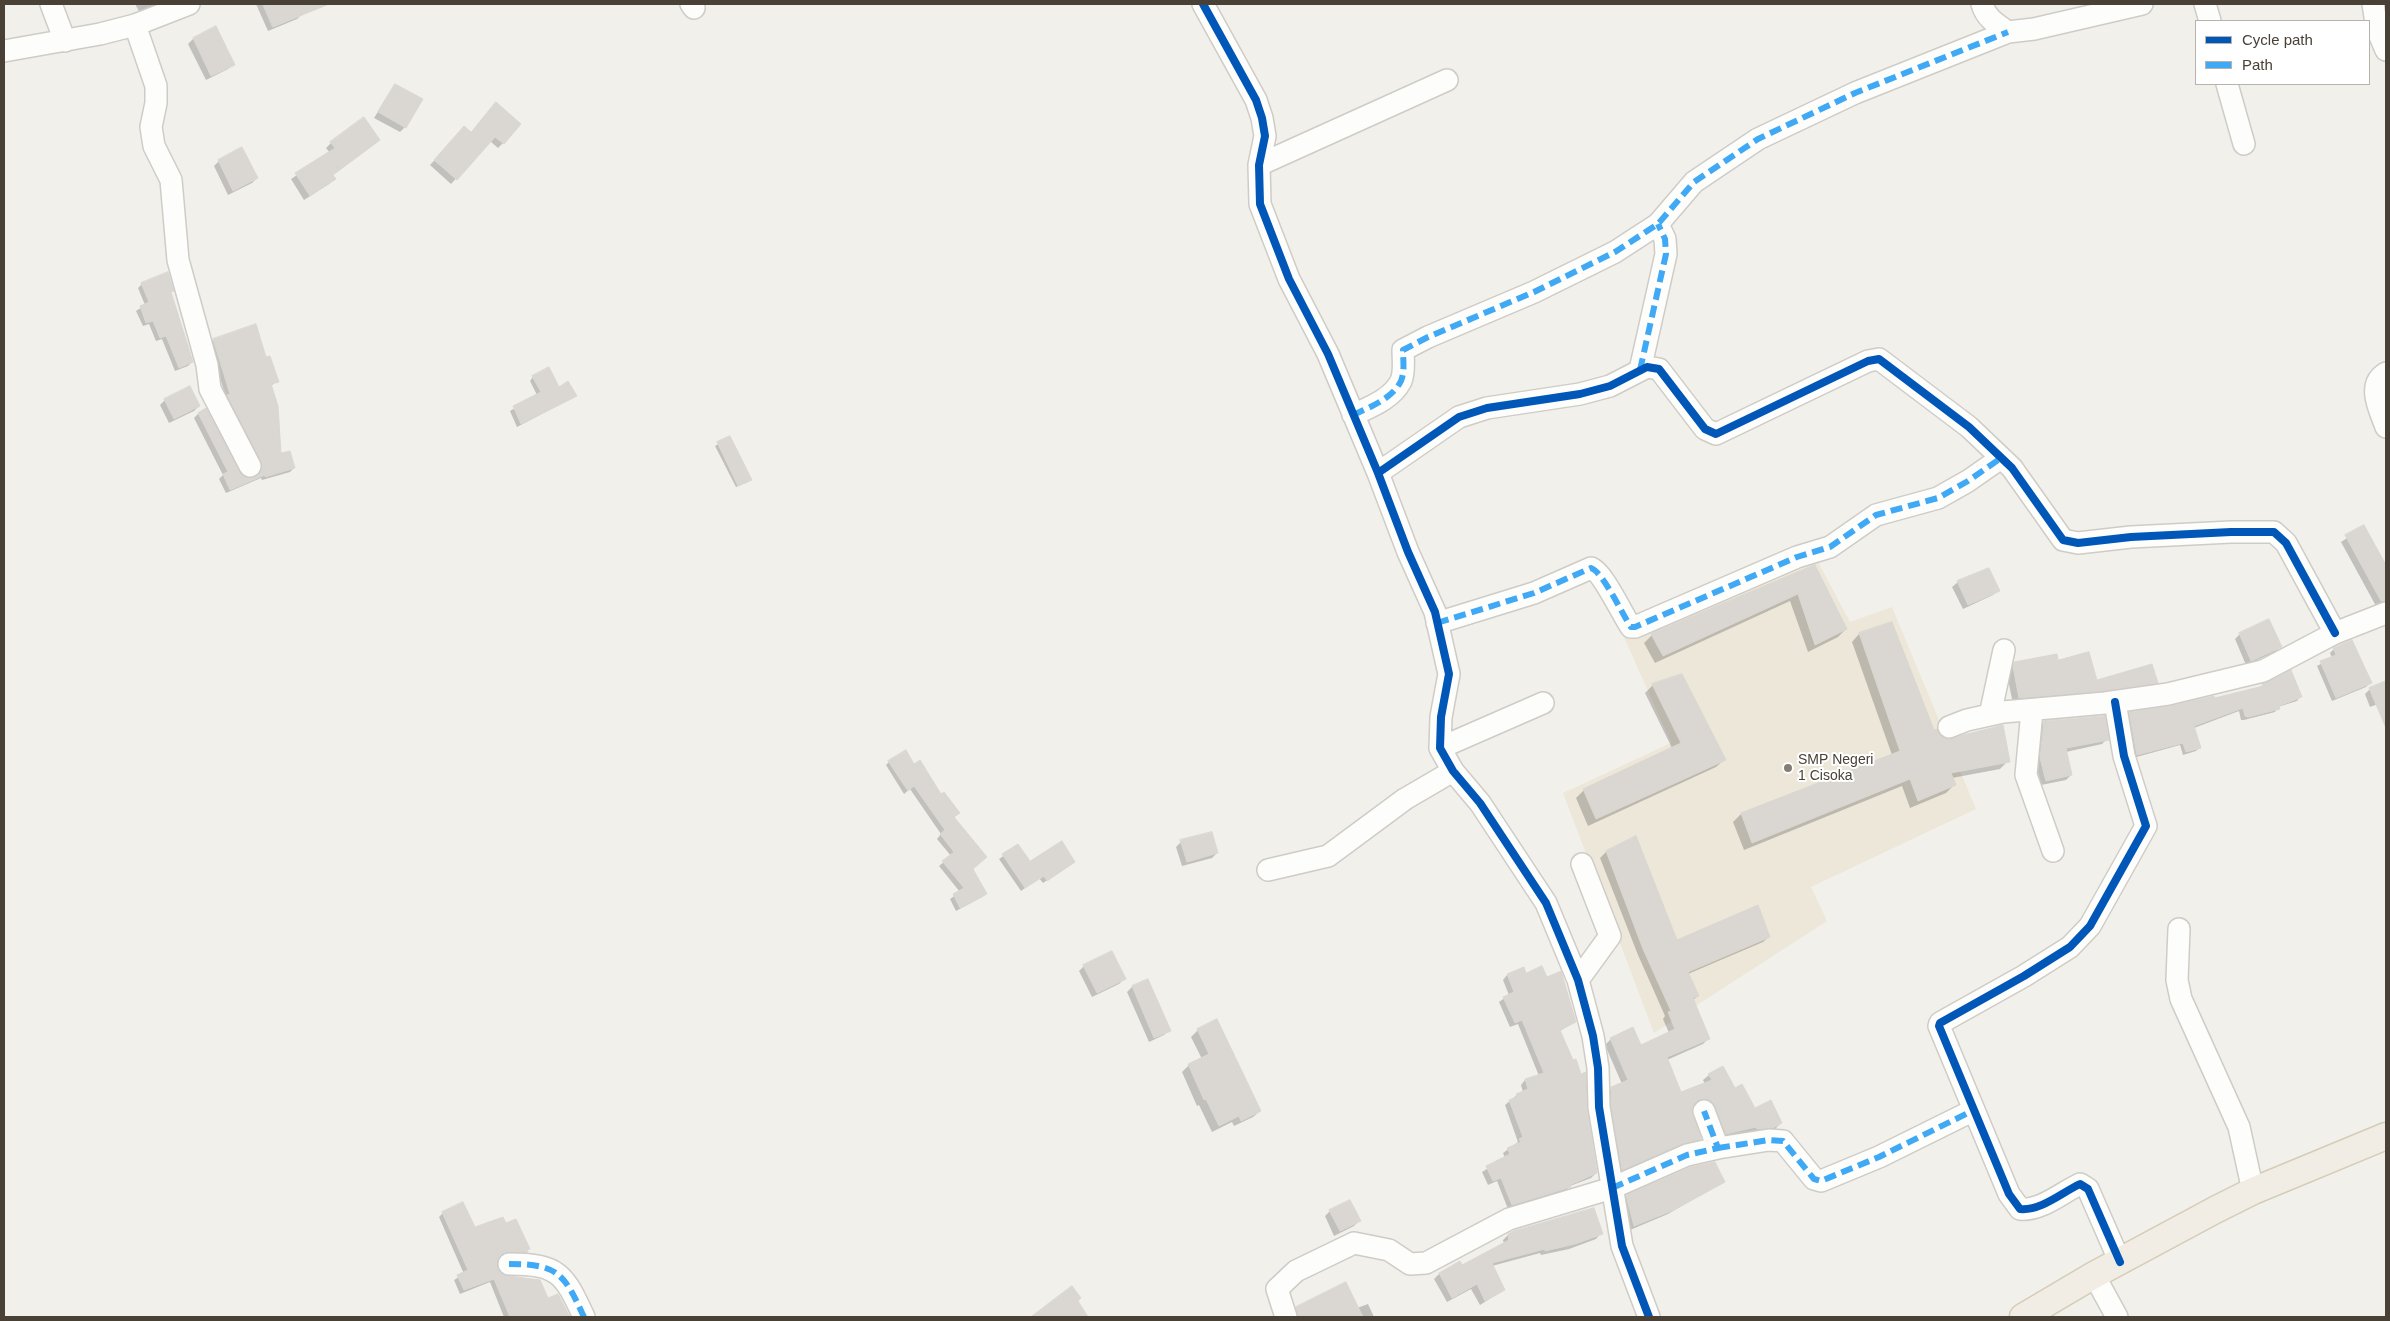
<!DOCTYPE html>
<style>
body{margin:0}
#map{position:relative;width:2390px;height:1321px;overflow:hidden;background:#f2f0eb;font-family:Helvetica,sans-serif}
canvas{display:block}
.frame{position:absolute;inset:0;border:5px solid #494136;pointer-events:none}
.legend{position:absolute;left:2195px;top:20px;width:175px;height:65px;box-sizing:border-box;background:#fff;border:1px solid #b6b3af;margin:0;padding:6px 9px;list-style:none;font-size:15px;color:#494136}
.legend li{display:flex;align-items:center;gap:10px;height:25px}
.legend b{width:25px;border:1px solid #b6b3af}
</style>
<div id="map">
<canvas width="2390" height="1321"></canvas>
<div class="frame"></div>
<ul class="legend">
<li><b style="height:6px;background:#0057b8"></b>Cycle path</li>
<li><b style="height:6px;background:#3fa9f5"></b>Path</li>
</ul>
</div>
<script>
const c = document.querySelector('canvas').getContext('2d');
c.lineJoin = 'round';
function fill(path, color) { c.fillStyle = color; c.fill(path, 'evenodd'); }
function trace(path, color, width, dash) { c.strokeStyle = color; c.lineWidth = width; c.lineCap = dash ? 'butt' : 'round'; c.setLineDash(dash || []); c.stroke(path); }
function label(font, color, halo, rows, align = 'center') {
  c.font = font + ' Helvetica,sans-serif'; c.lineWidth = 4; c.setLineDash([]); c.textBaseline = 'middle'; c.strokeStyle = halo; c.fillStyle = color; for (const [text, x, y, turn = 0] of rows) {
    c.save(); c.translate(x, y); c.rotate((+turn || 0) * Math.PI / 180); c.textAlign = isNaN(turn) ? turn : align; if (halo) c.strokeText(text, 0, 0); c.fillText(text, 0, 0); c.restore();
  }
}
fill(new Path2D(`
 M1808,543L1850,622L1892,607L1976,809L1811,887L1827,921L1654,1033L1563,793L1671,743L1620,628Z`), '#ede7da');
fill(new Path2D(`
 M135,4H163L140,13Z
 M256,4H298L302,14L297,19L268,31Z
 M193,39L233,64L228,69L206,80L188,44Z
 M395,85L405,127L400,132L374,118Z
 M491,109L503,143L498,148L490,141L451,184L430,165L460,133H471Z
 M379,140L332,175L334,179L329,184L304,200L291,179L330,153L326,148L331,143Z
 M219,161L257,178L252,183L228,195L214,166Z
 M142,284L170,293L192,362L188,366L175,371L162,339L156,341L149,324L143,326L136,311L145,305L138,288Z
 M213,340L266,359L277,381L271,386L280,455L294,468L290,472L262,480L261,478L226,493L219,479L223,475L194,418L198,414L205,410L242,477L256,479L259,471L226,398L210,344Z
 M533,377L576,396L517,427L510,411L537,395L530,381Z
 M165,400L199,406L194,411L169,423L160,405Z
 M729,438L748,482L736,487L715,446Z
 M2364,527L2386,568V608L2376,606L2341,542Z
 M1814,566L1846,629L1838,637L1808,652L1790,601L1655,663L1644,643L1652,635Z
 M1988,570L1998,590L1993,595L1963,609L1952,587L1958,582Z
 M1891,623L1933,731L1940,738L2008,761L2000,769L1952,778L1954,785L1946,793L1910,808L1902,786L1744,850L1733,822L1741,814L1892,755L1852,642L1859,634Z
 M2240,634L2280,647L2275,652L2246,665L2235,639Z
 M2334,649L2370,683L2366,687L2332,701L2317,666L2332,658L2330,653Z
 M2057,662L2096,682H2156L2150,689L2013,704L2007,674L2008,670L2015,663Z
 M2386,682V701L2370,707L2365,694L2370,689Z
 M1653,685L1724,760L1716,767L1588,826L1576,798L1584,790L1672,748L1645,693Z
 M2263,685L2300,697L2297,701L2278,707L2275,712L2244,720H2241L2239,711L2194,728L2199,748L2196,751L2183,755L2180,745L2133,758L2126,717L2130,713L2214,700L2260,688Z
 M2044,722L2107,739L2102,744L2066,752L2071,775L2066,780L2041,785L2036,764L2039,727Z
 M889,762L914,766L958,813L953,818L972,869L986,893L982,897L956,911L950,899L960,892L939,866L951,856L937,839L941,834L910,789L904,794L886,765Z
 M1181,842L1217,853L1212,858L1182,866L1176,847Z
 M1018,846L1029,863L1070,865L1043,883L1039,878L1021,891L999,859Z
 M1606,852L1677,941L1769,937L1763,942L1688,974L1698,996L1693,1000L1709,1038L1703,1044L1667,1060L1680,1094L1705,1084L1703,1080L1709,1075L1734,1090L1754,1110L1781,1123L1775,1129L1766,1133L1720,1139L1707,1107L1693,1104L1690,1109L1700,1139L1694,1144L1616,1175L1606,1095L1612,1088L1622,1084L1605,1045L1611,1039L1640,1046L1669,1033L1663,1019L1665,1016L1638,955L1600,858Z
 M1084,966L1124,979L1119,984L1092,997L1079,971Z
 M1523,969L1525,975L1547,978L1575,1022L1560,1031L1585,1109L1596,1173L1591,1178L1570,1186L1565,1192L1508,1209L1497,1181L1488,1185L1482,1172L1505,1158L1503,1153L1518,1142L1505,1105L1517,1095L1523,1092L1521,1085L1525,1080L1539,1076L1518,1024L1510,1027L1499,1002L1509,995L1503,980L1507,975Z
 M1147,981L1169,1030L1164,1035L1149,1042L1127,992L1132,987Z
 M1198,1030L1260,1111L1253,1117L1234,1126L1232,1122L1212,1132L1199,1105L1197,1106L1182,1072L1189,1065L1202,1059L1191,1037Z
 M1723,1182L1668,1214L1630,1230L1622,1201L1627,1196Z
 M1330,1211L1359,1221L1354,1226L1334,1236L1325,1216Z
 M443,1213L526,1250L523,1256L499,1257L495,1263L497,1271L548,1300L557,1295L569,1317H504L490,1282L460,1294L454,1280L464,1274L439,1217Z
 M1601,1233L1596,1239L1569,1249L1541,1255L1540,1253L1492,1266L1504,1290L1480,1305L1471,1289L1447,1302L1434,1279L1439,1274L1462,1266L1504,1244L1503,1240L1508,1235Z
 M1368,1304L1374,1317H1296L1293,1312L1298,1307L1357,1308Z`), '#0003');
const building = new Path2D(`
 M263,4H329L273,27Z
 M216,26L235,65L211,76L193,38Z
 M395,84L423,99L406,128L378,112Z
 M496,102L521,124L504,144L495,137L457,180L434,160L464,126L471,132Z
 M364,117L380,140L333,175L336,179L310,196L295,173L335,148L330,142Z
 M242,147L258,178L233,191L218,160Z
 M168,272L174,291L171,292L193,362L179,368L166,336L160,338L153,321L146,323L140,306L149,302L141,283Z
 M256,324L266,357L270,356L279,382L271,384L278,406L281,453L290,451L295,468L265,477V475L230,490L223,474L228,472L198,413L206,408L243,476L250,478L260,473L261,461L227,395L230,394L213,339Z
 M549,367L559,387L568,381L577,396L521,424L513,406L541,392L532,376Z
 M190,386L200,406L174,419L164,399Z
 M730,436L752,480L738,486L717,442Z
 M2364,525L2386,565V601H2381L2345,535Z
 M1815,565L1847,629L1815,645L1798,594L1663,656L1651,634Z
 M1989,568L2000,591L1968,605L1957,581Z
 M2269,619L2282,647L2251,661L2239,633Z
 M1892,622L1934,730L1937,729L1941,736L1948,739L2003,725L2010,762L1951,773L1956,785L1918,801L1910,779L1752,843L1741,813L1900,751L1859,633Z
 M2352,640L2372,683L2336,698L2320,661L2336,655L2333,648Z
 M2089,652L2097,680L2152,664L2158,683L2104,691L2019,698L2013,667L2014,662L2057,654L2058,660Z
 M2291,670L2302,697L2279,706L2280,709L2248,717L2245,716L2243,708L2194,726L2201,748L2186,752L2183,743L2137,755L2129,712L2170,706L2214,696L2215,698L2263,686L2262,684Z
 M1682,674L1726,760L1596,819L1583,789L1681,743L1652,684Z
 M2386,681V728L2369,688Z
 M2105,716L2109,740L2066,748L2072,775L2046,781L2040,758L2044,721Z
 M906,750L914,764L920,760L941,794L944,792L960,813L954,817L987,857L973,869L987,894L960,908L953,894L964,888L942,861L954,852L940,834L945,830L914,786L908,791L888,761Z
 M1212,832L1218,853L1187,862L1180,840Z
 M1636,836L1677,940L1758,905L1770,937L1688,972L1699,996L1693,998L1710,1039L1667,1057L1681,1092L1712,1080L1708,1074L1723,1066L1735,1088L1742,1084L1755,1108L1771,1100L1782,1123L1773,1128L1757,1129L1756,1127L1726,1134L1712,1102L1700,1099L1695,1103L1692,1109L1701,1139L1682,1144L1622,1170L1611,1106V1087L1628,1080L1610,1038L1633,1027L1641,1045L1675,1029L1668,1012L1671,1011L1643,949L1606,851Z
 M1062,841L1075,862L1047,881L1044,876L1025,888L1002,854L1018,844L1030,861Z
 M1112,951L1126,979L1097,993L1083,965Z
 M1542,966L1547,977L1561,971L1576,1022L1560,1030L1573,1060L1576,1059L1581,1074L1586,1072L1587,1109L1597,1173L1570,1185L1571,1187L1512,1205L1501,1178L1493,1181L1486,1166L1510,1154L1507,1148L1521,1142L1519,1139L1523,1137L1509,1100L1517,1097L1516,1094L1528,1089L1525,1079L1544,1073L1522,1020L1515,1023L1503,997L1514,992L1507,974L1524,967L1526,973Z
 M1148,979L1171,1031L1154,1038L1132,986Z
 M1217,1019L1261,1111L1241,1121L1239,1116L1219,1126L1206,1099L1204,1100L1188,1064L1209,1054L1197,1029Z
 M1715,1162L1725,1182L1674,1210L1634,1226L1626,1195L1691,1167Z
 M1350,1200L1361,1221L1340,1231L1329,1210Z
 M463,1202L475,1227L503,1217L506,1223L516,1219L530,1249L527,1250L528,1252L503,1253L497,1263L498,1270L508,1276L540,1280L548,1298L558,1294L570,1317H510L494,1279L464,1290L457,1275L468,1270L442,1212Z
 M1594,1208L1603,1234L1575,1244L1545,1251V1249L1492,1263L1505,1290L1485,1301L1477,1284L1452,1298L1439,1273L1460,1261L1462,1265L1509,1240L1508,1234L1514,1231Z
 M1346,1282L1363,1317H1298L1296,1307Z
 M1072,1286L1081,1298L1078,1301L1088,1317H1031Z`);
fill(building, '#dad7d2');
trace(building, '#dad7d1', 1);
const minor = new Path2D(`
 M51,4L65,41
 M691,4L694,8
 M1203,4L1256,100L1262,118L1265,136L1259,165L1260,204L1289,279L1328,354L1378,473L1408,552L1435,612L1449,674L1441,717L1440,748L1453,771L1480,803L1546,903L1578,980L1593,1036L1598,1068L1599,1107L1622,1246L1649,1317
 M1982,4C1986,18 1996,24 2008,32
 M2205,4L2210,21
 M2373,4L2377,29L2386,50
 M135,25L156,86V103L151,127L154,146L171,180L178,260L207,365L210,389L250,466
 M4,51L100,34L135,25L189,4
 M2227,84L2244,144
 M1259,165L1447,80
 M1640,370L1666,254L1665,239L1658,224
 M2386,373C2366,385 2380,410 2386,427
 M1353,415C1370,407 1392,399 1401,381C1405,371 1403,360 1403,350L1428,337L1534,292L1615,252L1658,224L1694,182L1758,139L1855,93L2008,32L2034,29L2142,4
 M1378,473L1459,417L1487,408L1580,394L1610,386L1647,367L1659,369L1705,429L1716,434L1868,361L1879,359L1969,427L2012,468L2063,540L2078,543L2131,537L2231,532H2274L2286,543L2335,633
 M1437,623L1534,593L1591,568C1603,572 1622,614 1631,627H1635L1797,557L1830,547L1876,515L1938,498L1968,481L2001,458
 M2115,702L2124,756L2146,826L2090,926L2070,947L2024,976L1940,1023L1939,1026L2009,1194L2020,1209C2041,1211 2061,1193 2080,1184L2088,1189L2120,1262
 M2032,711L2026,775L2053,851
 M1990,715L2004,650
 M1949,727L1967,720L2003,712L2105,703L2168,694L2263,671L2335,633L2386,613
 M1440,748L1543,703
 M1268,870L1328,856L1405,799L1453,771
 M2179,929L2177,980L2181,999L2239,1127L2253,1191
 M1578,980L1610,936L1582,864
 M1718,1148L1769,1140L1783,1141L1814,1179L1821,1181L1879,1157L1974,1110
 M509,1264C559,1264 564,1274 584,1317
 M2094,1275L2117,1317
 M1286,1317L1277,1289L1296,1271L1354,1243L1389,1250L1410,1264L1426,1263L1509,1219L1612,1188L1687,1155L1718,1148L1704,1111`);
const major = new Path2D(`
 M2023,1317L2094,1275L2215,1210L2253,1191L2386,1136`);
trace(minor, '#cfccc7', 24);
trace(major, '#d5ccb8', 29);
trace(minor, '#fdfdfc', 21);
trace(major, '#f1ede4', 26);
trace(new Path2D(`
 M1640,370L1666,254L1665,239L1658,224
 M1353,415C1370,407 1392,399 1401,381C1405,371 1403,360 1403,350L1428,337L1534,292L1615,252L1658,224L1694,182L1758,139L1855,93L2008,32
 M1437,623L1534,593L1591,568C1603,572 1622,614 1631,627H1635L1797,557L1830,547L1876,515L1938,498L1968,481L2001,458
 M1718,1148L1769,1140L1783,1141L1814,1179L1821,1181L1879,1157L1974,1110
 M1612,1188L1687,1155L1718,1148L1704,1111
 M509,1264C559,1264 564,1274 584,1317`), '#3fa9f5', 6, [12, 6]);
trace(new Path2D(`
 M1203,4L1256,100L1262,118L1265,136L1259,165L1260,204L1289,279L1328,354L1378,473L1408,552L1435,612L1449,674L1441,717L1440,748L1453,771L1480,803L1546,903L1578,980L1593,1036L1598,1068L1599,1107L1622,1246L1649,1317
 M1378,473L1459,417L1487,408L1580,394L1610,386L1647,367L1659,369L1705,429L1716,434L1868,361L1879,359L1969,427L2012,468L2063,540L2078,543L2131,537L2231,532H2274L2286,543L2335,633
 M2115,702L2124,756L2146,826L2090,926L2070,947L2024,976L1940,1023L1939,1026L2009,1194L2020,1209C2041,1211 2061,1193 2080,1184L2088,1189L2120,1262`), '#0057b8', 8);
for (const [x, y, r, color] of [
 [1788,768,5,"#847e75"]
]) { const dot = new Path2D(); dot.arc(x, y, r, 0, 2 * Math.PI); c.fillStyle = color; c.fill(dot); trace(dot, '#fff', 2); }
label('14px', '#494136', '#fff', [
 ["SMP Negeri",1798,760],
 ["1 Cisoka",1798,776]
], 'left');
</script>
